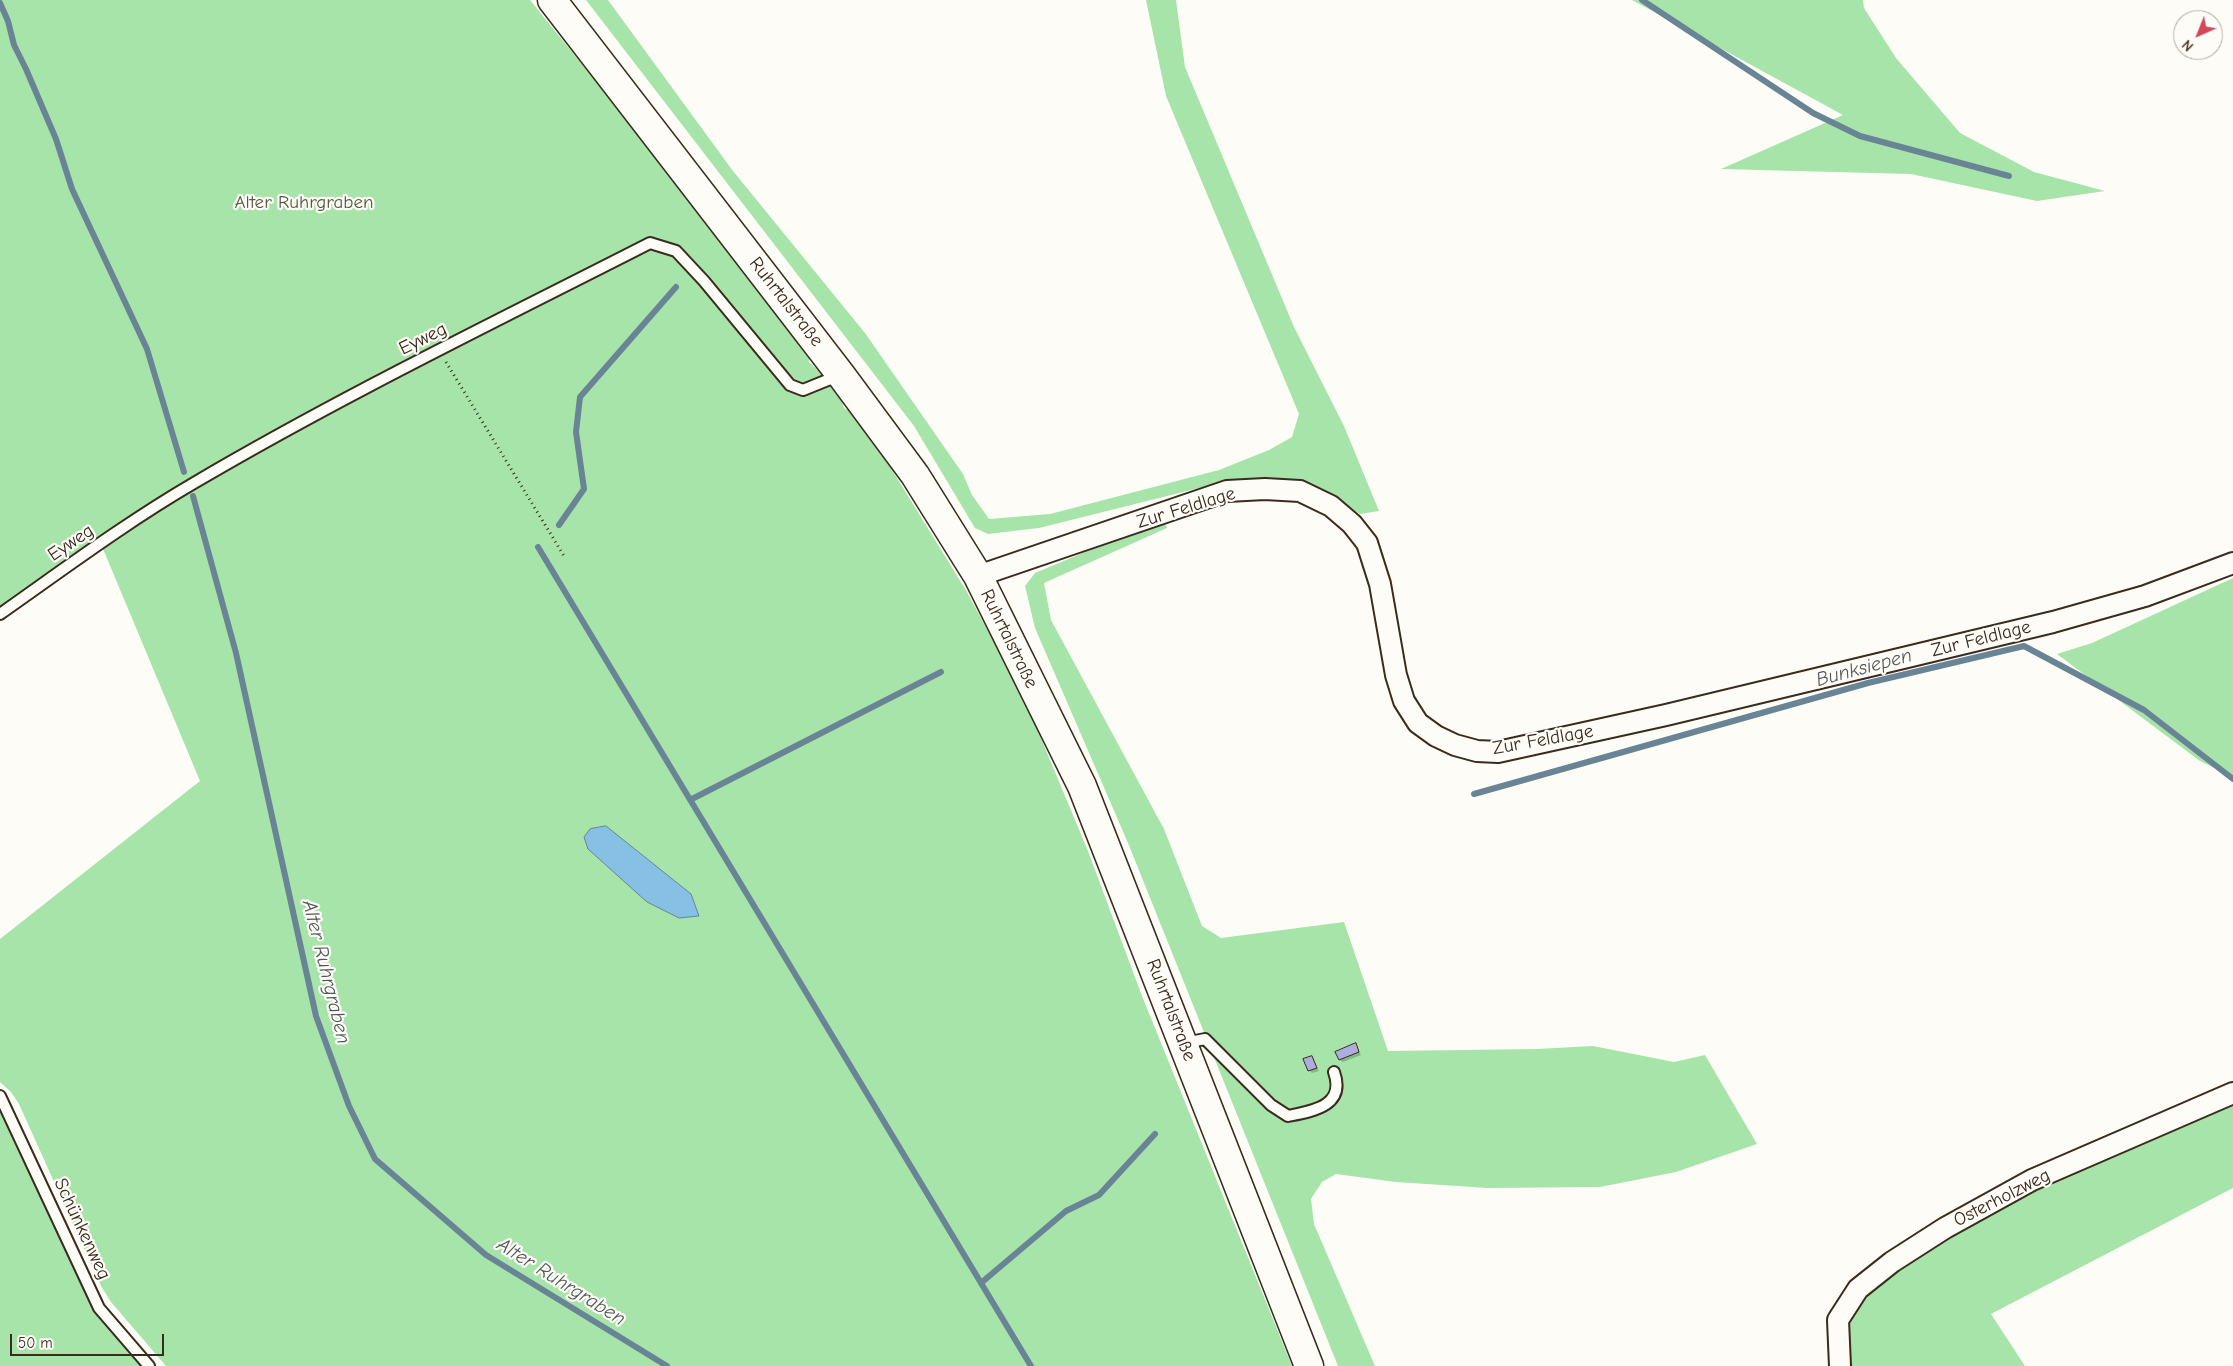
<!DOCTYPE html>
<meta charset="utf-8">
<style>
body{margin:0}
#map{position:relative;width:2233px;height:1366px;overflow:hidden;background:#fdfcf7;font-family:"Comic Neue",sans-serif}
canvas{display:block}
.north{position:absolute;left:2173px;top:10px;width:50px;height:50px;box-sizing:border-box;background:#fdfcf7;border:1px solid #afa8a0;border-radius:50%;rotate:224deg;font-size:14px;font-weight:700;line-height:20px;text-align:center;color:#3b2a1e}
.north::after{content:'';display:block;margin:auto;width:18px;height:22px;background:#d1495b;clip-path:polygon(50% 0,100% 100%,50% 72%,0 100%)}
.scale{position:absolute;left:10px;top:1334px;width:154px;height:22px;box-sizing:border-box;border:2px solid #3b2a1e;border-top:0;padding-left:6px;font-size:15px;line-height:18px;white-space:nowrap;color:#3b2a1e;-webkit-text-stroke:4px #fdfcf7;paint-order:stroke}
</style>
<div id="map">
<canvas width="2233" height="1366"></canvas>
<div class="north">N</div>
<div class="scale">50 m</div>
</div>
<script>
const c = document.querySelector('canvas').getContext('2d');
c.lineJoin = 'round';
function fill(path, color) { c.fillStyle = color; c.fill(path, 'evenodd'); }
function trace(path, color, width, dash) { c.strokeStyle = color; c.lineWidth = width; c.lineCap = dash ? 'butt' : 'round'; c.setLineDash(dash || []); c.stroke(path); }
function label(font, color, halo, rows, align = 'center') {
  c.font = font + ' "Comic Neue",sans-serif'; c.lineWidth = 4.5; c.setLineDash([]); c.textBaseline = 'middle'; c.strokeStyle = halo; c.fillStyle = color; for (const [text, x, y, turn = 0] of rows) {
    c.save(); c.translate(x, y); c.rotate((+turn || 0) * Math.PI / 180); c.textAlign = isNaN(turn) ? turn : align; if (halo) c.strokeText(text, 0, 0); c.fillText(text, 0, 0); c.restore();
  }
}
fill(new Path2D(`
 M0,0H530L664,166L809,359V362L837,388L844,408L849,411L889,465L967,592L1025,700L1088,851L1142,996L1292,1366H166L111,1302L101,1286L19,1104L11,1092L0,1082V939L200,781L101,544L0,614Z
 M586,0H608L733,171L865,333L963,474L972,495L989,519L1050,514L1219,470L1269,450L1292,437L1299,414L1166,96L1146,0H1176L1185,67L1294,327L1344,426L1379,511L1360,514L1319,489L1284,480L1211,485L1039,528L988,534L975,528L914,426Z
 M1632,0H1863L1864,8L1896,58L1960,133L2034,172L2105,191L2037,201L1911,174L1721,169L1843,115Z
 M1164,519L1167,528L1044,583L1051,620L1164,829L1202,926L1221,938L1344,922L1388,1051L1537,1049L1593,1046L1674,1062L1705,1055L1757,1144L1676,1172L1600,1187L1488,1188L1396,1182L1336,1174L1322,1182L1311,1199L1314,1224L1375,1366H1338L1128,843L1035,628L1025,586L1035,573Z
 M2233,578V777L2200,761L2057,654L2092,643Z
 M2233,1093V1188L1991,1314L2025,1366H1840L1838,1320L1858,1289L1945,1228Z
 M0,1096L99,1308L149,1366H0Z`), '#a7e4aa');
const water = new Path2D(`
 M606,826L691,894L699,916L679,918L647,902L588,849L584,837L590,829Z`);
fill(water, '#86c0e5');
trace(water, '#688495', 1);
fill(new Path2D(`
 M1356,1045L1361,1055L1343,1062L1340,1060Z
 M1312,1057L1319,1071L1312,1073L1309,1070Z`), '#0003');
trace(new Path2D(`
 M1642,0L1813,113L1860,136L2009,176
 M0,3L8,21L14,45L26,69L56,139L72,189L147,349L184,472
 M193,496L236,653L316,1016L349,1106L375,1159L486,1255L667,1366
 M559,525L584,489L576,432L580,397L676,287
 M538,547L1031,1366
 M1474,794L1868,683L2024,646L2144,710L2233,779
 M690,800L941,672
 M981,1283L1066,1211L1099,1195L1155,1134`), '#688495', 6);
const building = new Path2D(`
 M1356,1043L1359,1052L1339,1060L1335,1052Z
 M1312,1056L1317,1068L1308,1071L1303,1059Z`);
fill(building, '#afadde');
trace(building, '#3b2a1e', 1);
const service = new Path2D(`
 M0,614C64,569 127,522 194,483C342,396 497,321 650,243L676,251L704,281L790,385L803,390L840,375
 M1185,1043L1205,1039L1271,1105L1288,1116C1313,1111 1346,1106 1334,1072
 M0,1096L99,1308L149,1366`);
const minor = new Path2D(`
 M978,576L1227,491L1265,489L1300,491L1331,506L1352,524L1367,543L1380,584L1396,675L1404,701L1418,723L1436,736L1455,745L1477,751L1498,752L1666,715L2053,622L2145,596L2233,563
 M1840,1366L1838,1320L1858,1289L1892,1262L1945,1228L2032,1180L2233,1093`);
const secondary = new Path2D(`
 M552,0L841,375L915,475L978,576L1082,786L1309,1366`);
trace(service, '#3b2a1e', 14);
trace(minor, '#3b2a1e', 24);
trace(secondary, '#3b2a1e', 31);
trace(new Path2D(`
 M446,362L564,556`), '#3b2a1e', 3, [1, 4]);
trace(service, '#fdfcf7', 10);
trace(minor, '#fdfcf7', 20);
trace(secondary, '#fdfcf7', 28);
label('19px', '#565841', '#fdfcf7', [
 ["Alter Ruhrgraben",304,203]
]);
label('19px', '#3b2a1e', '#fdfcf7', [
 ["Ruhrtalstraße",786,302,52],
 ["Eyweg",423,339,-26],
 ["Zur Feldlage",1186,508,-17],
 ["Eyweg",71,543,-34],
 ["Ruhrtalstraße",1009,639,64],
 ["Zur Feldlage",1981,639,-14],
 ["Zur Feldlage",1543,740,-10],
 ["Ruhrtalstraße",1171,1010,69],
 ["Osterholzweg",2002,1198,-27],
 ["Schünkenweg",82,1229,65]
]);
label('italic 20px', '#52575a', '#fdfcf7', [
 ["Bunksiepen",1864,668,-15],
 ["Alter Ruhrgraben",326,972,76],
 ["Alter Ruhrgraben",561,1282,32]
]);
</script>
